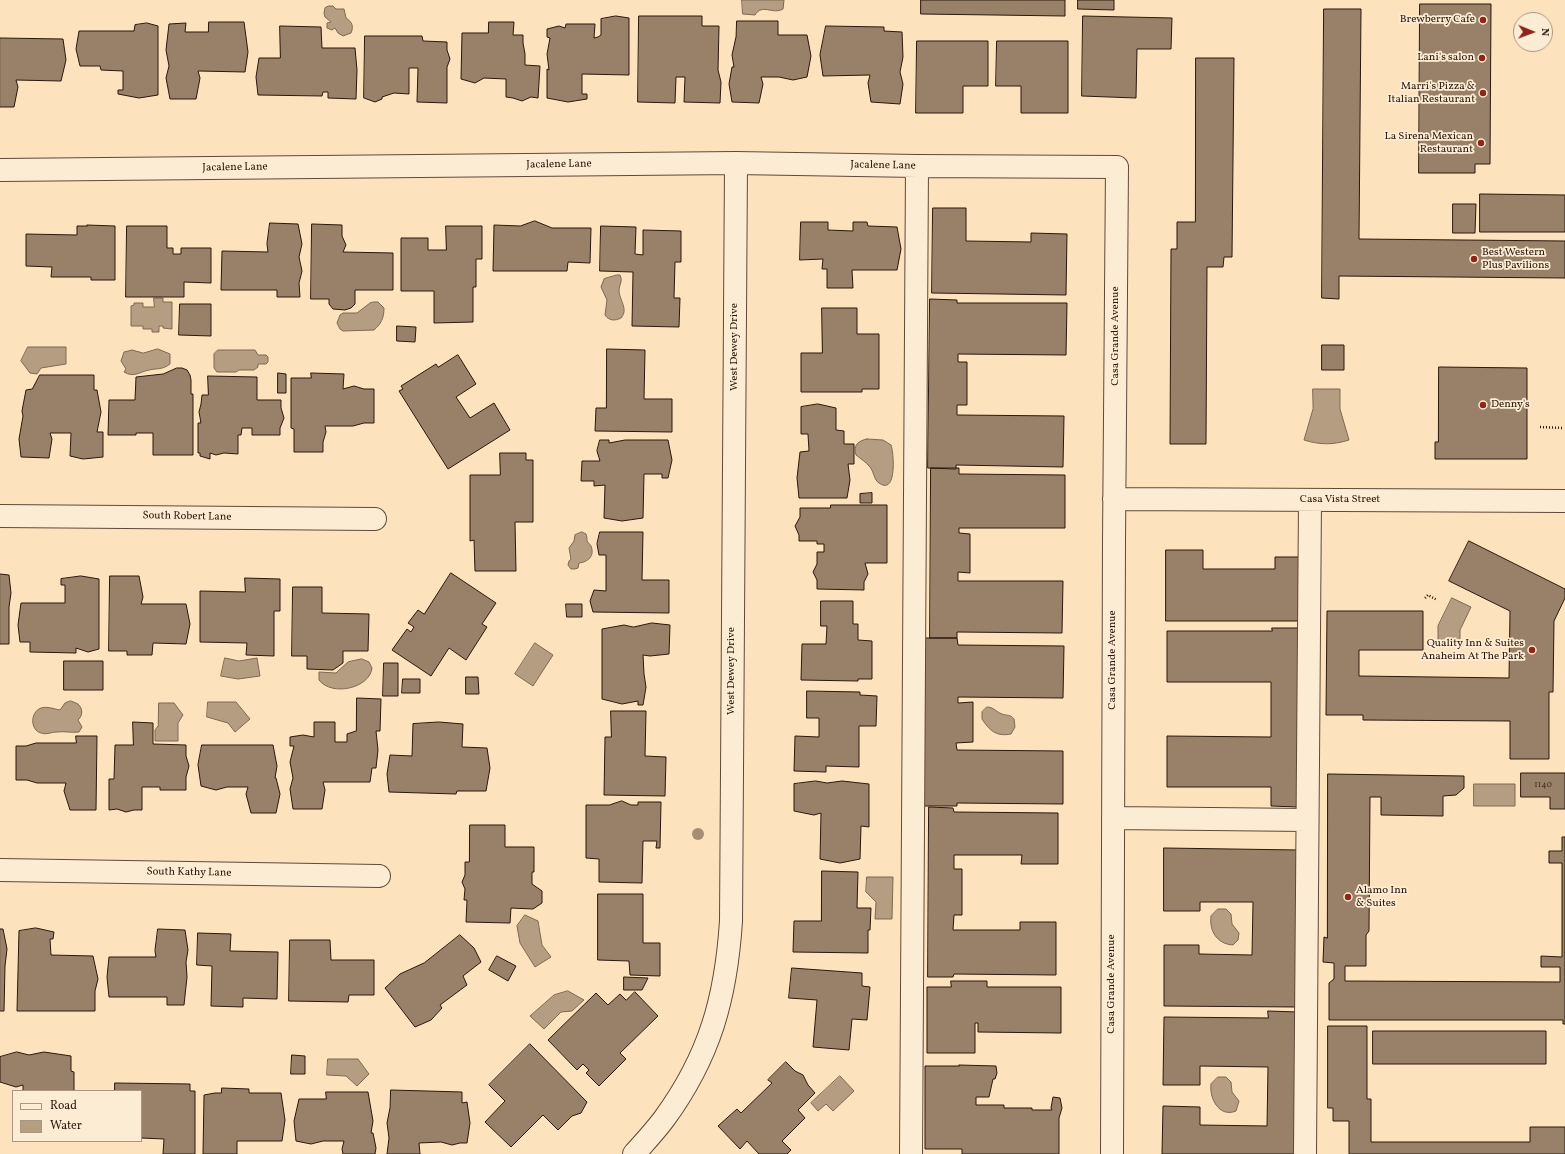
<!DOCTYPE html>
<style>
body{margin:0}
#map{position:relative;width:1565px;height:1154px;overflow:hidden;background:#fce2bd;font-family:Vollkorn,serif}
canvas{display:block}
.legend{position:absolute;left:12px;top:1090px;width:130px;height:52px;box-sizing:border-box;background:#fdecd4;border:1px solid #a99784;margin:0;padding:5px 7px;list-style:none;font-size:12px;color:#2b180c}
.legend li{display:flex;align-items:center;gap:8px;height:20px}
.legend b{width:20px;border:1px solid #a99784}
.north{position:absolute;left:1513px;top:12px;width:40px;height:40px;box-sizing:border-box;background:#fdecd4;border:1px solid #a99784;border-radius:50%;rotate:91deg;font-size:11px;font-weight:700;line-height:16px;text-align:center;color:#2b180c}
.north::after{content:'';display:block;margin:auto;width:14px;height:18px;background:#8f2418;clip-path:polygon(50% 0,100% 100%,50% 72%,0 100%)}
</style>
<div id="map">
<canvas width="1565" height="1154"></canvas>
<ul class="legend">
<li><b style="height:5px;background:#fdecd4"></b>Road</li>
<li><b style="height:11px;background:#b59d81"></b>Water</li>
</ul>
<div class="north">N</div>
</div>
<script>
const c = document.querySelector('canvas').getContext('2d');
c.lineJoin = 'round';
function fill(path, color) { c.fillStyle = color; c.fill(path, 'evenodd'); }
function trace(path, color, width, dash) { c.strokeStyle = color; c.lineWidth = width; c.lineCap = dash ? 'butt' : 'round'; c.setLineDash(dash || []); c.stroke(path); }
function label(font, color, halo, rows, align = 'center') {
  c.font = font + ' Vollkorn,serif'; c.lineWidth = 3.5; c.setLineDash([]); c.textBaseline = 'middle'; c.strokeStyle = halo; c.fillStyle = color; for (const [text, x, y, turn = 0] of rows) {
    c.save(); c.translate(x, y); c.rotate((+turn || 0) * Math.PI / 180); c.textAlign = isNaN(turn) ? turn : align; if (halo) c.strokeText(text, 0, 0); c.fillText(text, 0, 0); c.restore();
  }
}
const water = new Path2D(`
 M742,0H784L783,9C773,15 762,3 755,15L743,14Z
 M329,6H333L336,9H344L346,18C352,22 354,26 351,33L343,36L338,33L335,28L332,30L327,28V23L331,22L325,17L324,13L325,8Z
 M617,275H620L621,278C622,282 619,286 619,290C619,300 629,309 621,318C615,321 609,321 605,315L607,300L601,287L604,279Z
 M154,298H163V302H172V329L163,328V326H159V332H152V329H143V326H131V306L134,305V303H143V307H154Z
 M374,302H378L384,308C384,318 381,324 374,330L343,331L340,329L337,323L340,315L343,313H357L370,303Z
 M28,347H66V364L41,368L37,374L30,373L21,361Z
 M158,349L170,354V364C162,370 158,368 149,370C139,372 134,378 124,372L126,369L121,361L124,352L132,350L143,353Z
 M218,350H255L258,355H266L268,357V362L266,364H258V367L254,370H239L236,372H217L214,368V354Z
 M1313,389H1340V409L1349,440C1333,445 1320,445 1304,440L1313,409Z
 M867,439L883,440L891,445C894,453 897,496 879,483C874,480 874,472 870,467C866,462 861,459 856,455C853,445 858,441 867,439Z
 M582,532L586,534C587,536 587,539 587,541C588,543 590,544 591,546C595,556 588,562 579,563L578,568L575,569H571L568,565L569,561L571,559L569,548L574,541L575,535Z
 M1452,598L1471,607L1460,630V643H1438V626Z
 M535,643L553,655L533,686L515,674Z
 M225,658L239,661L257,658L260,676L238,679L221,676Z
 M362,659L369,662L372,668C370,688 332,697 319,680V672L336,673L348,662Z
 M71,701L78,704C83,709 83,715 78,720L82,727L79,732C72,733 64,731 57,732C51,732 47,735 41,733C30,730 30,712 41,708C47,706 54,709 60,710L65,703Z
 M208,702H236L250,719L235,732L228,723L207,717Z
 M159,703H174L183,715L178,723V741H155V730L158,726Z
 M987,707C994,707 996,712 1002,714C1007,716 1010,714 1014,719L1015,727L1011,734C996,737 989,730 982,719V712Z
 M1474,784H1515V806H1474Z
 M867,877H893L892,919H875L876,902L866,892Z
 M1218,909H1226L1231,914L1232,924L1239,933L1238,940L1233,945C1217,944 1209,931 1211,916Z
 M525,915L538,921L542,945L551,957L535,967L520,943L517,926Z
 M568,991L584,1000L572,1011L561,1012L544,1029L530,1016L554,995Z
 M328,1059H358L369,1074L357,1086L346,1076L327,1075Z
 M840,1076L854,1091L833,1111L826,1104L818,1111L811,1103Z
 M1218,1077H1226L1231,1082L1232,1092L1239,1101L1236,1111C1219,1118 1209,1098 1211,1084Z`);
fill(water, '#b59d81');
trace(water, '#7e6852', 1);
const building = new Path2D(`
 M921,0H1065V16L921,14Z
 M1078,0H1114V10L1078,9Z
 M1420,4H1491L1490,164H1475V173H1419Z
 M1324,9H1361L1359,239L1565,241V278L1339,276V299L1322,298Z
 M616,16L629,18V75L582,74V94H587V99L568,102L547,98V69L549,70L547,54L550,38L547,37V29L559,26L565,28L566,24H595L594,38L598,37L601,35V19Z
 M639,16H702V26H719L718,70L721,82L720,103L684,102L685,77H676L675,103L638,102Z
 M1083,16L1172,18L1171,49H1137L1136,98L1082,96Z
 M737,21H778V35H807L811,56L807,77L793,80L779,77H761L763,84L759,103L732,102L729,84L732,67H734L732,55L736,37Z
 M209,22H244L248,52L245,72L198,71L200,78L196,99H170L166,78L169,66L166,50L169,24L186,23L185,32H208Z
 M489,22H514L513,35H523V43L525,54V65L540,66L538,98L531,97L522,101L513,98L506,97V79L484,78L475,83L461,79L462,33H488Z
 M147,23L158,26V95L139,98L118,94V90H123V71L101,70L100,66H80L76,49L79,31H134L135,25Z
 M280,26L321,27L322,48H355L357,70L356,99L328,98V92H323L322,96L258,95L256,77L259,58H280Z
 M826,26L884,27V31L902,32L903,57L900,72L903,84L900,104L871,102L868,83L870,75L823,76L820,55Z
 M365,36H422L423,41L447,42V50L450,59L447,67V103L417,102L418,68H409V94L394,93L382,97V99L375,102L364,98Z
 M0,38L63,39L66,60L61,81L16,80L18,87L14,107H0Z
 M917,41H988V86H963V113H916Z
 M997,41H1068V113H1021V86H996Z
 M1196,58H1234L1232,257H1224L1223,267H1207L1206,444H1170L1171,249H1177V222H1195Z
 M1480,194L1565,195V232H1480Z
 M1453,204H1476L1475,233H1453Z
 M933,208H966V241L1031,242V233L1067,234L1066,295L932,293Z
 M535,221L552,228H591L590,263L568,262L567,271H493L494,225L520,226Z
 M801,222H828V230L853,231V222H867L868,226L897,227L901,249L897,270H852L853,288H827V269H822L823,259L800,260Z
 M270,223L298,224L302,244L299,257L302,271L299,283L300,297H277V290H221L222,251L268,252L267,244Z
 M312,224L342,225V236L346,245L343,252L393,253V290H355V304L351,308L345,310L333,309L329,304V299H311Z
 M87,225L115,226V280H91V277H51L52,267L26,266V234L77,235V226H87Z
 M127,226H167V248H173V254H181V248H211V283L184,282V297H126Z
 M446,226H482V259H476V287H473V322L434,323V291H401V238H428V250H446Z
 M601,226L636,227L635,254L643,255V230L681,231V262H675L674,298H680L679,327L632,326L633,272L600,271Z
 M930,299L957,300V303H1067L1066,355L958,354V362H967V405H957V415L1064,416L1063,467L956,465V469L928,468Z
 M180,304H211V336L179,335Z
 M822,308H857V334H879V389H862V392H801V353H822Z
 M397,326L416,327L415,342L397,341Z
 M1322,345H1344V370H1322Z
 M607,349L645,350L644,399H672V432L595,431L596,408H606Z
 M458,355L476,384L456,397L470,418L494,403L510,430L448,469L399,391L403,389L401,386L436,364L438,367Z
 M1439,367L1527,368V459H1435V442H1438Z
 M177,368H182L187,370L190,375L191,380V394H193V455H153V433H136V435H108L109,400H135L136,377L163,374Z
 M278,373L286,374V393H278Z
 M311,373L344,374L343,389L354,386L364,389H374V423H364L353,426H325L326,432L323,442V452H294V429L291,428V378H311Z
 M40,375H94V390H97L101,412L97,432H103V457L83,459L70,456L71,433H50L52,439L49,458L21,457L19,439L23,416L22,411L26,390L32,389Z
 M208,376L257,377V400H281V408L284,418L280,428V435H252V428H242L241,435H238V454L224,453L216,455L210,453V459L200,456V453H198V423H201L199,412L201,404L202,395H208Z
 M818,404L836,408V430L844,431V444H854V464H848L850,480L847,498H799L797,478L800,452L809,451L808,434H801V407Z
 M600,440H609V443L625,440H668L672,460L668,478H662V474H644L643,518L622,521L604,518L605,485L594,486V481H581L582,461H600L597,451Z
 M500,453H526V460H533V522H515L516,571H475L474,540L470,541V475H500Z
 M931,468H959V474L1065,475V528H959V533L970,534V573L958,572V581H1063L1062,633L957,632V638H930Z
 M872,493V503H860V494Z
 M831,505H887V563H865L868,574L864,582V590L817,589V580L813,572L817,564V552H824V544H817V541H799V535L795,526L800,517V508H830Z
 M600,532H643L642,580H669V613L593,612L590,601L594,590L606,591V555H599L597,544Z
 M1469,541L1565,589V598L1554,621L1553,692H1549V759H1510V721L1363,720V715H1326L1327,611H1423V650H1359V676L1509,678L1510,611L1449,581Z
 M1166,550H1203V569H1275V557H1301L1300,621H1166Z
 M451,573L496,603L482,624L487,627L466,660L449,648L431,676L392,650L407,629L411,632L414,627L408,623L418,610L424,614Z
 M0,574L9,575L11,593L9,607V644H0Z
 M81,576L99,579V649L88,652L76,648V653L30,652V642H20L18,625L21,603H65V585H61V579Z
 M110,576H139L143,597L141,604H186L190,624L186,644L153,643L152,655H127V651H109Z
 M245,578L280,579V611H274V656L246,655L247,643L200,642V591L245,592Z
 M293,587H322V613L369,614L368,651H343V663L333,670L307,669V656H292Z
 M821,601H853V624H858V640L872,641V679H858V681L801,680L802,644H826L827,626H821Z
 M566,604H582V617H567Z
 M652,623L670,625L669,654L650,656L643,655L644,674L646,687L643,705H638V701L622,704L602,699V629L624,625L633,627Z
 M1272,628H1298V807L1271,806V787H1167V736L1271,737V682H1167V631H1272Z
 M925,638H957L958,645L1064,646L1063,698L958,697V703L973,702V742L956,743L957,750L1063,751V804L957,803V806H924Z
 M64,661H103V690H64Z
 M384,663H398V696H383Z
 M466,677H478L479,694H466Z
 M403,679H420V693H402Z
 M807,691L860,692V695L877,696L876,726H859V767L826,766V772L794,771L795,736L819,737V718H807Z
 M357,698L381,699L380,731H376L378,750L376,768H372L370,782H323L325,790L322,809H293L290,789L293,778L290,762L294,746H290V737L303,735L314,737V722H335V742H347V734L356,731Z
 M611,711H646L645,756L666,757L665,796L604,795L605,737H611Z
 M133,722L153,723V744L186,745V756L189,766L186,777V790H160V787H142V810H134L126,812L117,809L109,810V779H114L115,745H133Z
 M439,722L463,724L462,747L487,748L490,768L486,791H457L456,794L389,792L387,774L390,755L412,756L413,724Z
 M76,736H97L96,810H70L64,791L66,783H37L27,780H16V746H26L36,743H76Z
 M202,745H273L277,766L275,778H276L280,794L276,813H251L246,794L248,787H227L216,790L201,786L198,765Z
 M1521,773H1565V809H1550V797H1521Z
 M1328,774L1464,776V788L1456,795L1443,796V816L1381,815V797H1370L1369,931L1366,935V966H1345V981L1560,982V967H1541V956L1562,957V863H1549V851H1562V837H1565V1024H1563V1020H1329V983L1334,979V963L1323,962L1324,937L1327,938Z
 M816,781L827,783L842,781L869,784V827L861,826L860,859L840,863L820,859L821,813L814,815L794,811V784Z
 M622,801L631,805H638V802H661L660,848H656L657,841H643L642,883L599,882V859L586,858V805H609Z
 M929,807L953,808L954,812L1058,813V864H1021L1022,855H954V869H962V915H954L953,930H1020V922H1056V975L954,974L953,977H928Z
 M470,825H505V847H534V872H532V884L542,891V903L533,909L511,908L510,923L466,922L467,900H464L465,889L462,882L465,875V862H469Z
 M1164,848L1299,850L1298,1007L1164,1006V945H1199V954L1252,955L1253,902H1200V911H1164Z
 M822,871L858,872L857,908H871L870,930H868V953L793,952L794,921H821Z
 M598,894H643V943H660V976L630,975L629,961L598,960Z
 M36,928L54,932L53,939H50L51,955L93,956L98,979L95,991V1011H17L19,931Z
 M0,929H3L7,949L5,966L4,1011H0Z
 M158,929L185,930L188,950L186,962L187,977L184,1005H167V997H109L107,977L109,957H156L155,951Z
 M198,933L231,934L230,951L278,952L277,999L243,998V1007L211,1006L212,966L197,965Z
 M460,935L474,948L481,962L463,976L467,985L440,1005L442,1008L431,1020L415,1027L385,988L400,974L424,963Z
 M290,940H330L331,960H374V995H349L348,1002L289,1001Z
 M497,956L516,966L508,981L489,970Z
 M792,968L862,973V986L870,987L867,1020L852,1019L849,1050L813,1047L817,1000L789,998Z
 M624,977L648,978L642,990H624Z
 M951,981H987V987H1061V1033L978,1032V1023H975V1053H927V987H951Z
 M635,992L658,1016L620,1053L626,1059L599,1086L586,1073L589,1070L583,1064L577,1070L548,1040L596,993L608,1005L620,994L626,1000Z
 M1268,1011L1298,1012L1296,1154H1162L1163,1106L1200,1107V1125L1267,1126L1268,1067L1200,1066V1085H1163L1164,1017L1268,1018Z
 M1328,1026H1367V1099H1371V1142H1530V1127H1565V1154H1349V1121H1333V1108H1328Z
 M1373,1031H1546V1064H1373Z
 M530,1044L587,1102L581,1113L572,1116L558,1130L543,1115L511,1147L485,1122L505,1101L489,1085Z
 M17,1052L29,1055L44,1052L71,1056V1071L74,1072V1091H23V1085L16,1087L0,1082V1057Z
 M292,1055L305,1056V1074H291Z
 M786,1062L795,1071L803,1075L808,1085L815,1093L798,1110L805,1118L782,1141L791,1150L787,1154H759L747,1141L740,1149L718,1126L737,1109L741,1113L772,1083L768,1080Z
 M959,1065L996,1066L997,1073L995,1079H993L989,1097H976V1105H1004V1108H1032V1110H1052L1051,1108L1053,1097L1060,1098L1062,1108L1059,1118V1154H962V1149H925V1066H959Z
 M115,1083L190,1084V1091H195V1154H163L164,1139L141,1138V1091H115Z
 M222,1088L249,1089V1093H281L285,1120L282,1141H237V1154H203L204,1095L215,1093H221Z
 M391,1090L462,1092V1103L467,1102L470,1123L467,1143H460L452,1145L441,1142L419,1143L420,1154H387L389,1138L387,1123L390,1108Z
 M326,1092H368L373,1121L371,1133H373L376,1148L375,1154H343L342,1149L344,1141H323L311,1144L296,1141L294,1121L299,1099H326Z`);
fill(building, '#988168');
trace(building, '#2b180c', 1);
const minor = new Path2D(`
 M0,170L736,163L917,166L1117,167L1114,541L1112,1154
 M1114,499L1565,501
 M0,516L375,519
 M1113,818L1307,820
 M0,870L379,876
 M634,1154C644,1143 655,1131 664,1119C710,1056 726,998 731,921L736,163
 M911,1154L917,166
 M1305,1154L1310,500`);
trace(minor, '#5f4a38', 24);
trace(new Path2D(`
 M1540,427L1562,428
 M1425,598L1428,595L1437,600`), '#2b180c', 2.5, [1, 2]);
trace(minor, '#fdecd4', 22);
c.fillStyle = '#a68e74';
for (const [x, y] of [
 [698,834]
]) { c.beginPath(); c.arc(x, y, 6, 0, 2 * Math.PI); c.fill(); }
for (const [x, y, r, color] of [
 [1483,20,4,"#8f2418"],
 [1482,58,4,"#8f2418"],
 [1483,93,4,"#8f2418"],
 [1481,143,4,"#8f2418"],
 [1474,259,4,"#8f2418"],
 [1483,405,4,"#8f2418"],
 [1532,650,4,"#8f2418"],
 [1348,897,4,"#8f2418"]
]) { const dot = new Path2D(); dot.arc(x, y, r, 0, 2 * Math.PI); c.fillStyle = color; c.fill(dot); trace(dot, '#fdecd4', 1.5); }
label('9px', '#463223', null, [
 ["1140",1543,785]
]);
label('11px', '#2b180c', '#fdecd4', [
 ["Brewberry Cafe",1475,20],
 ["Lani's salon",1474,58],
 ["Marri's Pizza &",1475,87],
 ["Italian Restaurant",1475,100],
 ["La Sirena Mexican",1473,137],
 ["Restaurant",1473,150],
 ["Best Western",1482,253,"left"],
 ["Plus Pavilions",1482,266,"left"],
 ["Denny's",1491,405,"left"],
 ["Quality Inn & Suites",1524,644],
 ["Anaheim At The Park",1524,657],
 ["Alamo Inn",1356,891,"left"],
 ["& Suites",1356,904,"left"]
], 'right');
label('11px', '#2b180c', '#fdecd4', [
 ["Jacalene Lane",559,165,-1],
 ["Jacalene Lane",883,166,1],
 ["Jacalene Lane",235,168,-1],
 ["Casa Grande Avenue",1116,336,-90],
 ["West Dewey Drive",735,347,-90],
 ["Casa Vista Street",1340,500],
 ["South Robert Lane",187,517,1],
 ["Casa Grande Avenue",1113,660,-90],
 ["West Dewey Drive",732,671,-90],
 ["South Kathy Lane",189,873,1],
 ["Casa Grande Avenue",1112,984,-90]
]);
</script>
